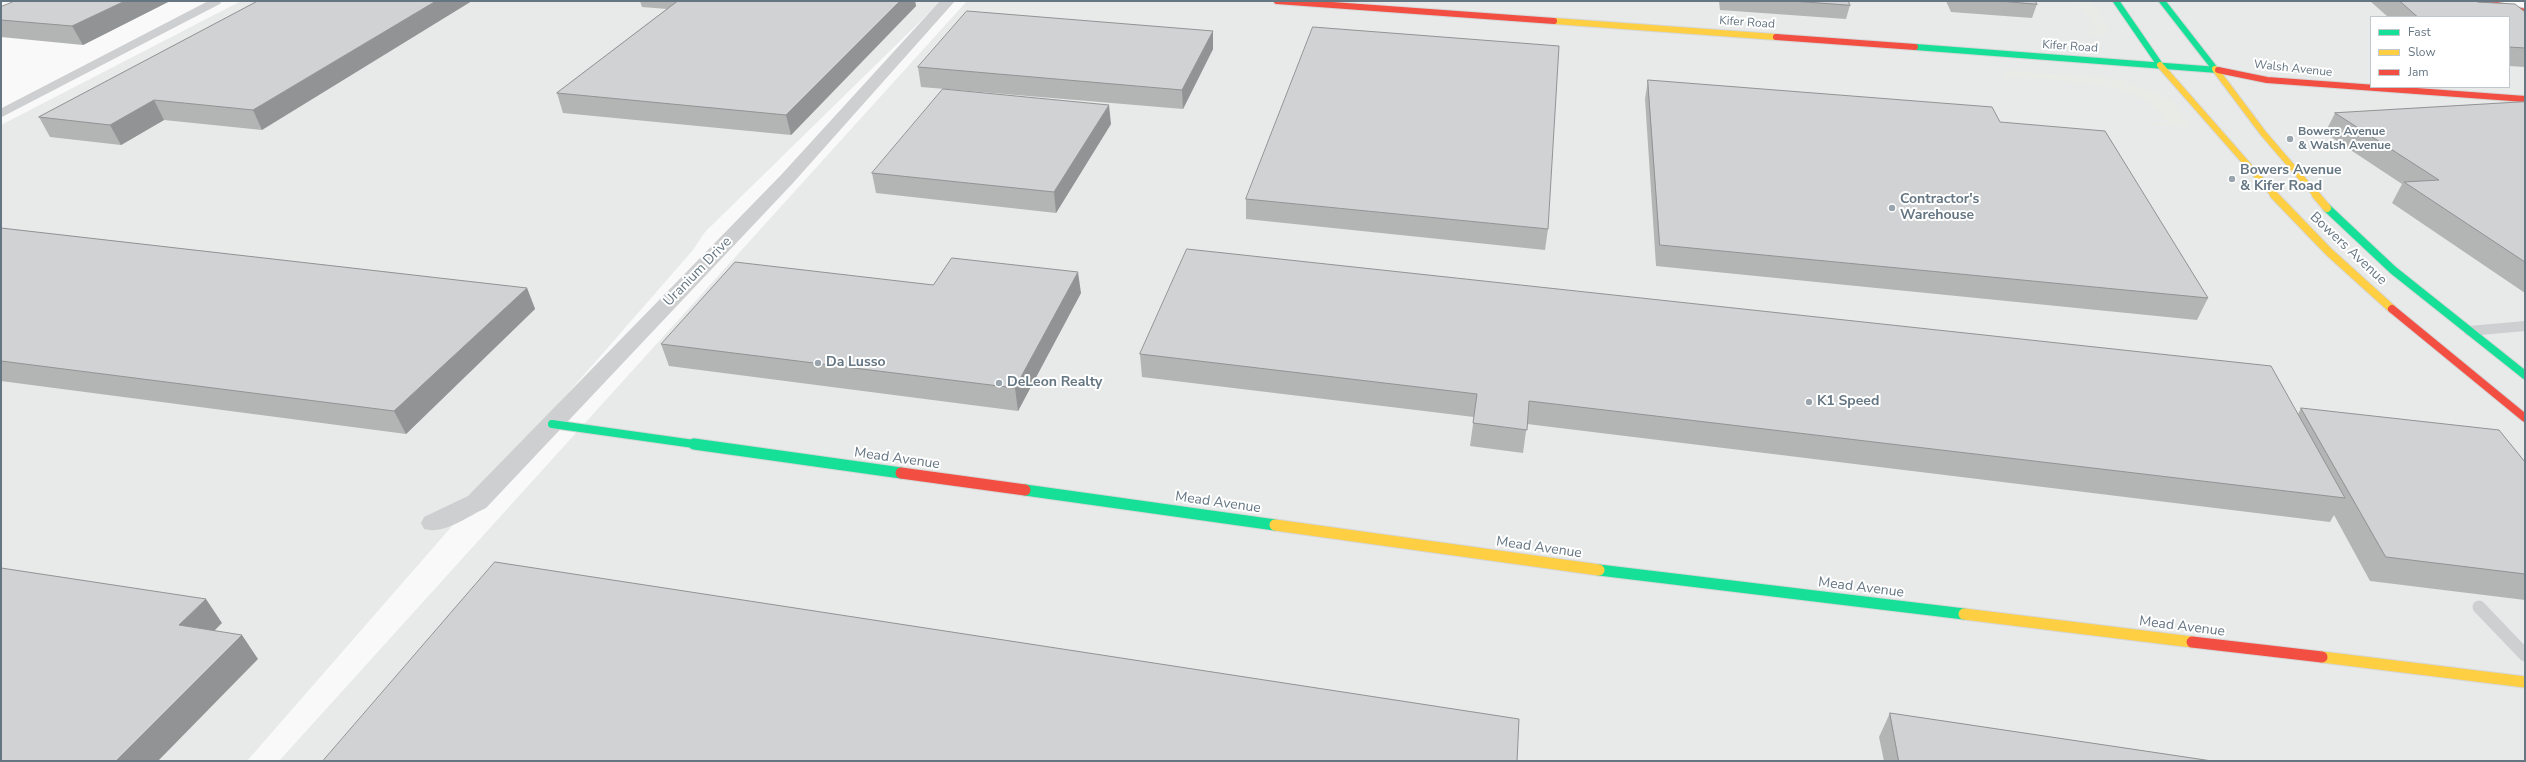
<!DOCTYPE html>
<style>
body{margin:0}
#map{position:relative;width:2526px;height:762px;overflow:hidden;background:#f9f9f9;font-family:"Nunito Sans",sans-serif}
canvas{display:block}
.frame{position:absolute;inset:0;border:2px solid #657683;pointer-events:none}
.legend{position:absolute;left:2370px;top:16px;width:140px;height:72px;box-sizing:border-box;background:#fff;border:1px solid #c1c8cd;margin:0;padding:5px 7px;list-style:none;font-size:12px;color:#657683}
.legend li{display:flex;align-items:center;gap:8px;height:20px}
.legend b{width:20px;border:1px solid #c1c8cd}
</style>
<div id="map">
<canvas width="2526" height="762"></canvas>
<div class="frame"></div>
<ul class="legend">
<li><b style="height:5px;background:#16e098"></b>Fast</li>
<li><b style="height:5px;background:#ffcf43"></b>Slow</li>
<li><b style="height:5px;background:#f24e42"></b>Jam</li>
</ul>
</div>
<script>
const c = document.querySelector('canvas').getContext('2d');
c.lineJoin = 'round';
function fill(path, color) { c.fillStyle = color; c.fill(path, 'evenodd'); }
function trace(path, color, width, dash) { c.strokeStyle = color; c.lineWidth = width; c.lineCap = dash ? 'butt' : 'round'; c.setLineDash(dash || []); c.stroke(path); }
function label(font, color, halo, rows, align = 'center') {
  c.font = font + ' "Nunito Sans",sans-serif'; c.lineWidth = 4; c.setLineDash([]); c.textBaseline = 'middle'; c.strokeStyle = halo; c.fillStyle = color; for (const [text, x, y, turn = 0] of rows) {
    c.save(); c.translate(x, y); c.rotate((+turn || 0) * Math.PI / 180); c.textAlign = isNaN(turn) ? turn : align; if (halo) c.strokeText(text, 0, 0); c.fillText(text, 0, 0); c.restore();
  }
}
fill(new Path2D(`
 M241,1H941L705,232L693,250L247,761H1V125Z
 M967,1H2430L2501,17H2371V87H2509V19L2525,22V761H279Z`), '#e8e9e9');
fill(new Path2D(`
 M2061,1L2092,2L2106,24H2100L2108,27V31L2103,37L2090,34L2087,30L2097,31L2077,2Z
 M2002,70L2125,80V83L2150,90L2172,101L2191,128L2148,124L2150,122L2166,123C2150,78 2045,80 2006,78L2010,86H2008Z`), '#e8ebe6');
const fastFar2 = new Path2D(`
 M2116,1L2160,65
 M2162,1L2215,69
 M1915,47L2218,70`);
const fastFar1 = new Path2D(`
 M2327,208L2393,270L2525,375
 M552,424L701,445`);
const fast = new Path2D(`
 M694,444L901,473
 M1025,490L1275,525
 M1599,570L1964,614`);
const slowFar2 = new Path2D(`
 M1554,21L1776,37
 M2160,65L2275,196
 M2215,69L2263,133L2317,196`);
const slowFar1 = new Path2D(`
 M2274,195L2329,252L2392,309
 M2316,195L2327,208`);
const slow = new Path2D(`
 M1275,525L1599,570
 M1964,614L2192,642
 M2322,657L2525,682`);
const jamFar2 = new Path2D(`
 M1277,1L1554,21
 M2481,1L2525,12
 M1776,37L1915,47
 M2218,70L2267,80L2525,99`);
const jamFar1 = new Path2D(`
 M2392,309L2525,418`);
const jam = new Path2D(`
 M901,473L1025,490
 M2192,642L2322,657`);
trace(fastFar2, '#d5d6d7', 8);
trace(fastFar1, '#d5d6d7', 10);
trace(fast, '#d5d6d7', 13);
trace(slowFar2, '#d5d6d7', 8);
trace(slowFar1, '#d5d6d7', 10);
trace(slow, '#d5d6d7', 13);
trace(jamFar2, '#d5d6d7', 8);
trace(jamFar1, '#d5d6d7', 10);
trace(jam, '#d5d6d7', 13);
trace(new Path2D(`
 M1,113L217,1`), '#cecfd0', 8);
trace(new Path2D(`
 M2469,331L2525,326`), '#cecfd0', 10);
trace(new Path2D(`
 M2479,607L2525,655`), '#cecfd0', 13);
fill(new Path2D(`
 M940,1H955L793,183L486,508C468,516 444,535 424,529L421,523L424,517L468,496L781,175Z`), '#cecfd0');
trace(fastFar2, '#16e098', 6);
trace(fastFar1, '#16e098', 8);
trace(fast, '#16e098', 11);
trace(slowFar2, '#ffcf43', 6);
trace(slowFar1, '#ffcf43', 8);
trace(slow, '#ffcf43', 11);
trace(jamFar2, '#f24e42', 6);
trace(jamFar1, '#f24e42', 8);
trace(jam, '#f24e42', 11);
fill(new Path2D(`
 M170,1L83,45L1,37V7Z
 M258,1L262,130L164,120L121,145L50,137L39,117Z
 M640,1H915L916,6L791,135L563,113L557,93L667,9L642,7Z
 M1719,1H1848L1850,5L1846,19L1720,10Z
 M1946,1H2035L2037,4L2032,18L1951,12Z
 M2370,1H2477V2L2525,12V67L2509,66V17H2388Z
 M1213,49L1183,109L921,87L918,67Z
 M1648,80L2000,122L2208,298L2197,320L1656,266L1645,99Z
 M2525,102V293L2392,203L2402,184L2325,133L2335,113Z
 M1111,124L1056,213L876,193L872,173Z
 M1246,199L1548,229L1545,250L1246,219Z
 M1,228L527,288L535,309L406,434L1,381Z
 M1081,293L1018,411L669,366L661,344Z
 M1140,354L2298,414L2301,408L2525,462V600L2370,581L2334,515L2330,522L1527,424L1523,453L1470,446L1474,417L1142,377Z
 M1890,713L2212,761H1884L1879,737Z`), '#b3b5b5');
fill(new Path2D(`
 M125,1H170L83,45L72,26Z
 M436,1H472L262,130L253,110Z
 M900,1H915L916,6L791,135L786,115Z
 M1213,31V49L1183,109L1182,90Z
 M154,100L164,120L121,145L110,125Z
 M1109,105L1111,124L1056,213L1054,192Z
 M1078,272L1081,293L1018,411L1015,388Z
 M527,288L535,309L406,434L394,411Z
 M206,599L222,623L196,649L179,625Z
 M242,635L258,659L158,761H116Z`), '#929394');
const building = new Path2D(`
 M15,1H125L72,26L1,20V7Z
 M258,1H436L253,110L154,100L110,125L39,117Z
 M678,1H900L786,115L557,93Z
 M1793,1H1848L1850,5Z
 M2000,1H2035L2037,4Z
 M2400,1H2477V2L2515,4L2525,12V48L2509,47V17H2418Z
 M967,11L1213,31L1182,90L918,67Z
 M1313,27L1559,46L1548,229L1246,199Z
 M1648,80L1992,107L2000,122L2105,131L2208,298L1660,245Z
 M943,89L1109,105L1054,192L872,173Z
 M2525,102V262L2404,182L2439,180L2335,113Z
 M1,228L527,288L394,411L1,361Z
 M1187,249L2271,366L2345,498L1529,401L1527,430L1473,423L1477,394L1140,354Z
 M952,258L1078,272L1015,388L661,344L735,262L933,285Z
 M2301,408L2499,430L2525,462V574L2386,557Z
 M495,562L1519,719L1517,761H323Z
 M1,568L206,599L179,625L242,635L116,761H1Z
 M1890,713L2212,761H1899Z`);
fill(building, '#d0d2d3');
trace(building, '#929394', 1);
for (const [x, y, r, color] of [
 [2290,139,4,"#99a4ac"],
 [2232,179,4,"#99a4ac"],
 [1892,208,4,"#99a4ac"],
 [818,363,4,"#99a4ac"],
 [999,383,4,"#99a4ac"],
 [1809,402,4,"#99a4ac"]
]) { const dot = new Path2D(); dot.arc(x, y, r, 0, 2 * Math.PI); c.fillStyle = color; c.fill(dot); trace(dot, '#fff', 1.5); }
label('12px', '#657683', '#fff', [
 ["Kifer Road",1747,23,4],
 ["Kifer Road",2070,47,4],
 ["Walsh Avenue",2293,69,6]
]);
label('bold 12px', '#657683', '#fff', [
 ["Bowers Avenue",2298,132],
 ["& Walsh Avenue",2298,146]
], 'left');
label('bold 14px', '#657683', '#fff', [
 ["Bowers Avenue",2240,171],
 ["& Kifer Road",2240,187],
 ["Contractor's",1900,200],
 ["Warehouse",1900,216],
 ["Da Lusso",826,363],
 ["DeLeon Realty",1007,383],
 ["K1 Speed",1817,402]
], 'left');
label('14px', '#657683', '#fff', [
 ["Bowers Avenue",2348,249,43],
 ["Uranium Drive",698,272,-46],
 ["Mead Avenue",897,459,8],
 ["Mead Avenue",1218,503,8],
 ["Mead Avenue",1539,548,8],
 ["Mead Avenue",1861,588,7],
 ["Mead Avenue",2182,627,7]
]);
</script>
